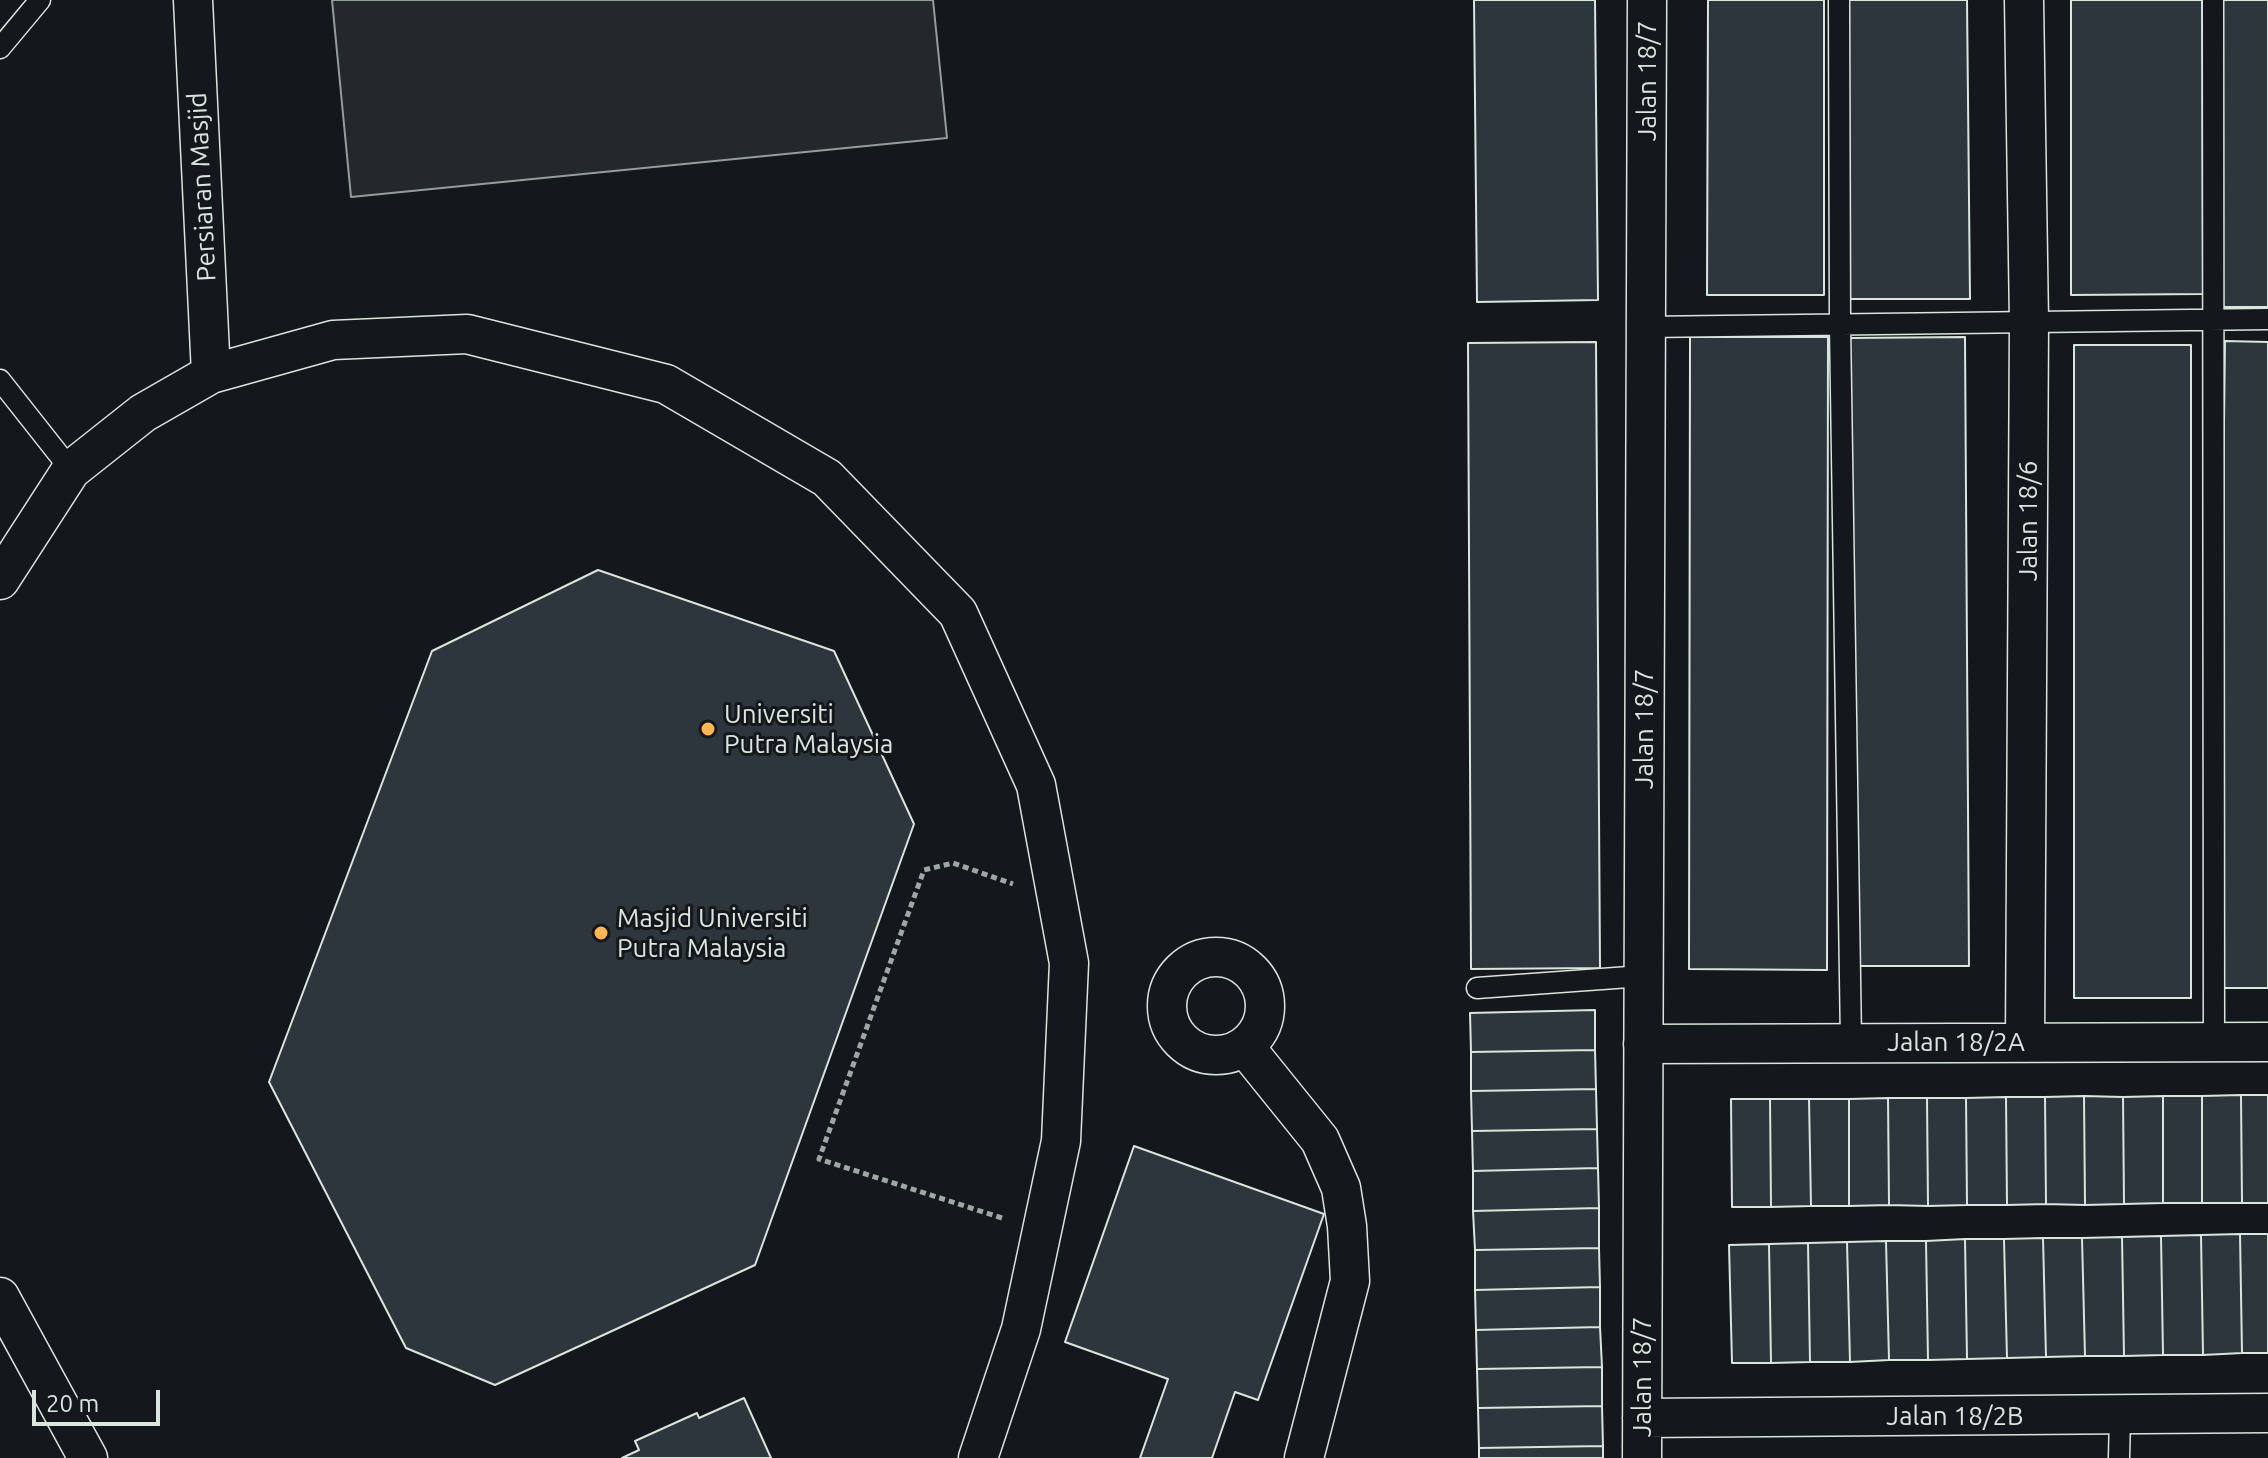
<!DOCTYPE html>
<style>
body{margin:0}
#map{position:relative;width:2268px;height:1458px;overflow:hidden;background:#14181c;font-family:Ubuntu,sans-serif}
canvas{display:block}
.scale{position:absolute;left:32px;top:1390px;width:128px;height:36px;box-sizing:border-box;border:4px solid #d8e6dc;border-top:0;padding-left:10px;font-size:24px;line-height:28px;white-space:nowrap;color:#d8e6dc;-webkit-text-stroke:6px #14181c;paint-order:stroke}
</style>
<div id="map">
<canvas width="2268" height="1458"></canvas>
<div class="scale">20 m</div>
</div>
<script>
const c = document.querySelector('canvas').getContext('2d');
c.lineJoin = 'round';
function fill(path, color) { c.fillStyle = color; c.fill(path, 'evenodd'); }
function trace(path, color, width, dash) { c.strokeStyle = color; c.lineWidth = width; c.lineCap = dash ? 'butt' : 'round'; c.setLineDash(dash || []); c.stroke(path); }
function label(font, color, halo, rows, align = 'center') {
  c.font = font + ' Ubuntu,sans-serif'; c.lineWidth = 6; c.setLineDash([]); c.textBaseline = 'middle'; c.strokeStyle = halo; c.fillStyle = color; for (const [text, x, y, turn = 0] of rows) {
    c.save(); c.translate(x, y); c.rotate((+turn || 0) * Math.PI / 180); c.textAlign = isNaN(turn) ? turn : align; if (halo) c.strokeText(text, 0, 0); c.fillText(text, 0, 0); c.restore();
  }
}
const parking = new Path2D(`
 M332,0H933L947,138L351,197Z`);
fill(parking, '#24282b');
trace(parking, '#939e99', 2);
const building = new Path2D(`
 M1474,0H1595L1598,300L1477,302Z
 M1708,0H1824V295H1707Z
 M1846,0H1967L1970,299H1849Z
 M2071,0H2202L2203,294L2071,295Z
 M2218,0H2268V307H2220Z
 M1690,337H1828L1827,970L1689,969Z
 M1965,337L1969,966H1853L1849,338Z
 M2225,341L2268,342V988H2217Z
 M1596,342L1600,968L1471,969L1468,343Z
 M2074,345H2191V998H2074Z
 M598,570L834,651L914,824L755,1265L495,1385L406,1348L269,1082L432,651Z
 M1595,1010V1050L1471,1052L1470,1013Z
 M1595,1050L1596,1089L1471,1091V1052Z
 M1596,1089L1597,1129L1472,1131L1471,1091Z
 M2241,1095H2268V1203H2242Z
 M2241,1095L2242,1203H2202V1096Z
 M2084,1096L2123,1097L2124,1204L2085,1205Z
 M2084,1096L2085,1205L2046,1204L2045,1097Z
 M2163,1096H2202V1203H2163Z
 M2163,1096V1203L2124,1204L2123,1097Z
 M2006,1097H2045L2046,1204L2007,1205Z
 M2006,1097L2007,1205H1967L1966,1098Z
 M1888,1098H1927L1928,1206L1889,1205Z
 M1888,1098L1889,1205L1849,1206V1099Z
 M1927,1098H1966L1967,1205L1928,1206Z
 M1731,1099H1770L1771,1207H1732Z
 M1770,1099H1809L1811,1206L1771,1207Z
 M1809,1099H1849V1206H1811Z
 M1597,1129L1598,1168L1473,1171L1472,1131Z
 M1134,1146L1324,1214L1258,1400L1235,1392L1212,1458H1140L1168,1379L1065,1342Z
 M1598,1168L1599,1208L1473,1211V1171Z
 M1599,1208V1248L1475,1250L1473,1211Z
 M2240,1234H2268V1353H2242Z
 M2240,1234L2242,1353L2203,1355L2201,1235Z
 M2201,1235L2203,1355H2163L2161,1236Z
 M2161,1236L2163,1355L2124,1356L2122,1237Z
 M2122,1237L2124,1356H2085L2082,1238Z
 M2043,1238H2082L2085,1356L2046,1357Z
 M2043,1238L2046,1357L2007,1358L2004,1239Z
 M1965,1239H2004L2007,1358L1967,1359Z
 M1965,1239L1967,1359L1928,1360L1926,1241Z
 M1886,1241H1926L1928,1360H1889Z
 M1886,1241L1889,1360L1850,1362L1847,1242Z
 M1847,1242L1850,1362H1810L1808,1243Z
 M1808,1243L1810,1362L1771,1363L1769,1244Z
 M1769,1244L1771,1363H1732L1729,1245Z
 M1599,1248L1600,1287L1475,1290V1250Z
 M1600,1287V1327L1476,1330L1475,1290Z
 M1600,1327L1602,1367L1477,1369L1476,1330Z
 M1602,1367V1406L1478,1408L1477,1369Z
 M744,1398L771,1458H622L639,1450L635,1441L697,1413L699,1418Z
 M1602,1406L1603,1446L1479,1448L1478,1408Z
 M1603,1446V1458H1479V1448Z`);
fill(building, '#2c363c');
trace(building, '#d8e6dc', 2);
const service = new Path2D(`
 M1839,0L1840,325L1851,1042
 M2213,0L2214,1042
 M0,48L40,0
 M1646,327L2268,319
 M0,380L71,470
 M1477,988L1643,976
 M2119,1458L2120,1415`);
const minor = new Path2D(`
 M193,0L211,374
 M2024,0L2029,322L2025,1043
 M0,580L71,470L143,413L211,374L333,340L467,334L666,384L827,478L958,613L1036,785L1069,963L1061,1141L1021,1329L978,1458
 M1167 1006a49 49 0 1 1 98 0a49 49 0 1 1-98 0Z
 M1643,1044L2268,1042
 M1245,1047L1320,1140L1341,1188L1347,1226L1350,1281L1304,1458
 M0,1297L88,1458
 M1642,1418L2268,1413
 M1642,1458L1647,0`);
trace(service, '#d8e6dc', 23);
trace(minor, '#d8e6dc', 41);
trace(new Path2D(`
 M1002,1218L819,1159L924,870L953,863L1013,884`), '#9da8a2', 5, [6, 4]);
trace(service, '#14181c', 20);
trace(minor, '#14181c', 38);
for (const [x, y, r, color] of [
 [708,729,8,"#ffb74d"],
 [601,933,8,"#ffb74d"]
]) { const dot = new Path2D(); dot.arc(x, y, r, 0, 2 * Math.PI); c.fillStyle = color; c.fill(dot); trace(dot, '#14181c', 3); }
label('26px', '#d8e6dc', '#14181c', [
 ["Jalan 18/7",1647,81,-90],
 ["Persiaran Masjid",202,187,-93],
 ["Jalan 18/6",2028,521,-90],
 ["Jalan 18/7",1644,729,-90],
 ["Jalan 18/2A",1956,1042],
 ["Jalan 18/7",1642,1377,-90],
 ["Jalan 18/2B",1955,1416]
]);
label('26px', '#d8e6dc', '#14181c', [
 ["Universiti",724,714],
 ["Putra Malaysia",724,744],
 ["Masjid Universiti",617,918],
 ["Putra Malaysia",617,948]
], 'left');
</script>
